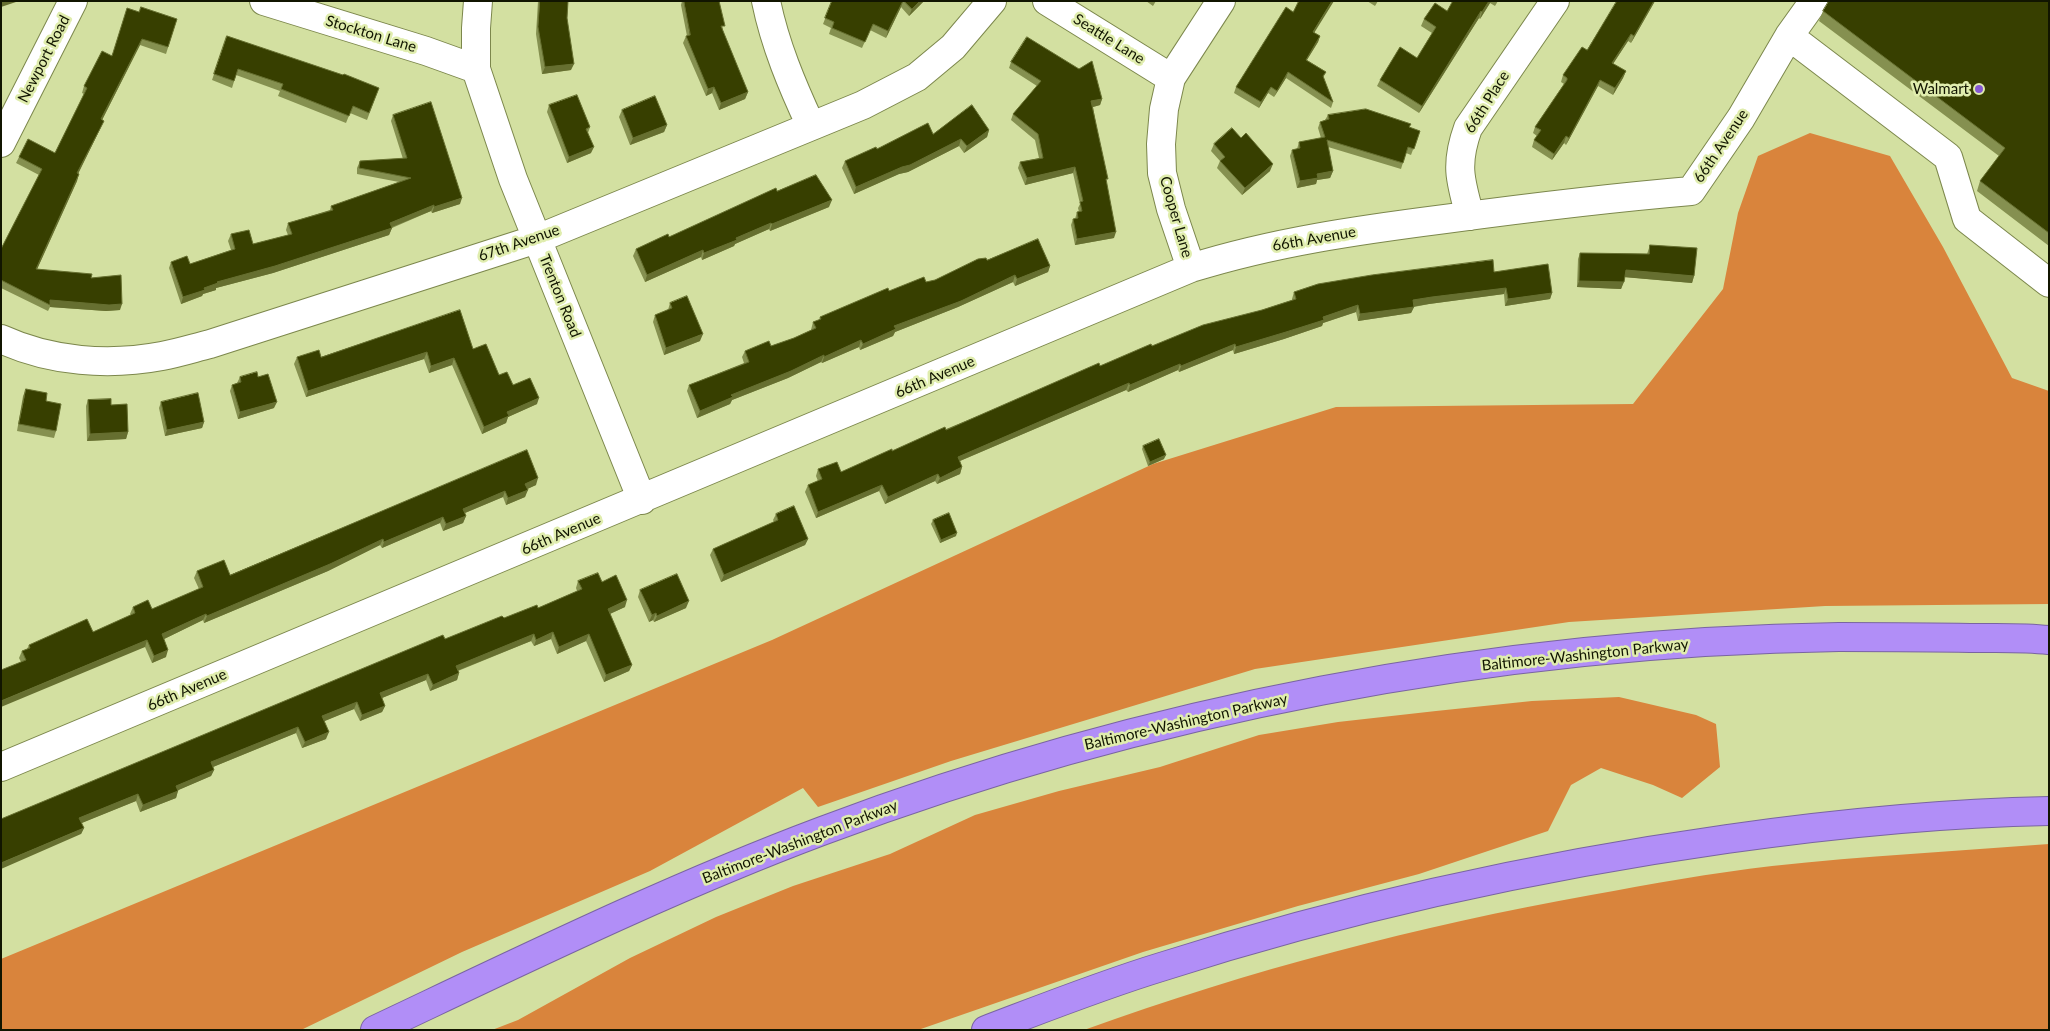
<!DOCTYPE html>
<style>
body{margin:0}
#map{position:relative;width:2050px;height:1031px;overflow:hidden;background:#d3e0a1;font-family:Lato,sans-serif}
canvas{display:block}
.frame{position:absolute;inset:0;border:2px solid #111500;pointer-events:none}
</style>
<div id="map">
<canvas width="2050" height="1031"></canvas>
<div class="frame"></div>
</div>
<script>
const c = document.querySelector('canvas').getContext('2d');
c.lineJoin = 'round';
function fill(path, color) { c.fillStyle = color; c.fill(path, 'evenodd'); }
function trace(path, color, width, dash) { c.strokeStyle = color; c.lineWidth = width; c.lineCap = dash ? 'butt' : 'round'; c.setLineDash(dash || []); c.stroke(path); }
function label(font, color, halo, rows, align = 'center') {
  c.font = font + ' Lato,sans-serif'; c.lineWidth = 5; c.setLineDash([]); c.textBaseline = 'middle'; c.strokeStyle = halo; c.fillStyle = color; for (const [text, x, y, turn = 0] of rows) {
    c.save(); c.translate(x, y); c.rotate((+turn || 0) * Math.PI / 180); c.textAlign = isNaN(turn) ? turn : align; if (halo) c.strokeText(text, 0, 0); c.fillText(text, 0, 0); c.restore();
  }
}
fill(new Path2D(`
 M1810,133L1890,156L1943,247L2012,378L2049,391V604L1825,606L1569,622L1255,669L951,761L818,807L803,788L650,871L462,952L301,1030H1V959L772,640L1153,464L1336,407L1633,404L1723,289L1738,213L1758,156Z
 M1619,697L1696,715L1716,724L1720,767L1682,798L1653,785L1601,768L1571,785L1548,831L1419,874L1298,906L1143,952L918,1030H492L518,1020L630,958L716,917L793,886L890,854L975,815L1059,791L1160,767L1259,735L1338,722L1436,711L1532,701Z
 M2049,844V1030H1084C1250,970 1418,926 1591,895C1651,884 1712,873 1772,866C1864,856 1957,851 2049,844Z`), '#d9843c');
const minor = new Path2D(`
 M264,1L426,51L476,69
 M478,1L476,28V69L513,179L642,500
 M766,1C775,45 792,85 811,126
 M1047,1L1171,78
 M1789,36L1948,157L1967,219L2049,283
 M1,143L73,1
 M1470,216C1460,180 1455,164 1468,128L1555,1
 M1191,268L1171,209L1162,173L1161,144L1164,109L1171,78L1221,1
 M1,339C51,362 109,366 162,356C178,353 194,348 210,344L537,239L863,105L917,77L953,47L992,1
 M1,767L1191,268C1274,242 1359,230 1445,219C1527,208 1609,198 1691,191L1741,118L1789,36L1814,1`);
const highway = new Path2D(`
 M375,1030C523,960 670,888 822,831C1143,710 1496,642 1839,637C1883,637 1926,637 1970,638C1996,638 2023,637 2049,640
 M986,1030C1044,1008 1102,985 1161,967C1345,908 1536,866 1727,839C1833,824 1941,813 2049,811`);
trace(minor, '#7c874c', 30);
trace(highway, '#7964a1', 30);
trace(minor, '#fff', 28);
trace(highway, '#b18ef7', 28);
fill(new Path2D(`
 M538,1H568L567,18L571,70L542,74L536,34Z
 M682,1H719L723,31L748,92L745,99L719,110L712,93L706,96L683,43L686,36H687L681,5Z
 M832,1H924L909,16L901,7L886,38L870,30L862,48L829,34L831,28L823,24Z
 M1146,1H1156L1153,6Z
 M1367,1H1378L1375,6Z
 M1453,1H1498L1495,6L1490,3L1480,19L1479,18L1419,113L1377,86L1380,80L1417,58L1432,33L1421,26L1424,19L1447,11Z
 M1655,1L1631,43L1628,41L1613,64L1626,71L1623,78L1613,95L1598,86L1566,145L1564,143L1552,160L1532,147L1534,140L1537,136L1533,133L1535,127L1564,84L1561,82L1563,75L1587,50Z
 M2049,1V246L1977,191L1980,181L1999,156L1819,21L1823,11Z
 M139,12L177,19L166,54L140,45L102,120L101,127L78,174L77,181L37,269L91,278L120,310L106,311L50,307L48,311L1,288V249L39,175L16,163L19,157L55,153L84,94L82,93L84,86L111,56Z
 M1293,12L1315,33L1320,36L1318,42L1307,60L1326,72L1323,78L1333,102L1331,108L1286,78L1274,97L1268,93L1259,108L1234,93L1236,87Z
 M227,36L379,88L367,120L350,113L346,123L278,96L280,91L236,75L232,88L212,80Z
 M1011,62L1102,99L1100,105L1093,107L1106,182L1114,238L1075,245L1071,225L1073,219H1075L1077,212H1079L1078,208L1080,204L1073,173L1025,185L1018,168L1020,162L1039,158L1035,140L1011,120L1013,114L1037,86L1009,68Z
 M549,105L590,127L588,133L591,153L567,163L547,112Z
 M622,110L667,125L664,132L630,145L619,117Z
 M393,115L460,204L432,213L431,211L392,228L389,235L273,273L216,288V290L203,294L202,296L181,304L169,268L171,262L190,264L231,250L228,241L231,234L253,244L288,235L286,230L288,223L330,210L331,206L399,182L357,174V168L360,161L403,159L391,121Z
 M1328,115L1409,128L1420,131L1411,155L1406,153L1401,169L1328,147L1333,171L1330,178L1317,180L1316,184L1297,188L1290,156L1292,150L1297,149L1299,142L1321,138L1318,128L1320,122L1325,120Z
 M989,130L987,137L964,153L959,146L908,172L899,174L854,194L842,168L845,161L877,149L933,134Z
 M1214,144L1270,171L1242,195L1217,168L1220,161L1211,151Z
 M777,191L829,207L770,231L769,229L735,244L734,246L702,260L701,257L645,282L633,256L636,249L669,237Z
 M1650,245L1694,276L1692,283L1625,277L1621,289L1577,287L1578,259L1580,253L1647,254Z
 M987,260L1050,266L1048,272L1015,286L1013,282L958,307L895,332L893,336L860,350L859,347L822,363L821,362L788,378L732,400L730,404L697,418L687,391L689,385L744,363L742,357L745,351L771,346L794,338L811,330L813,322L819,320L820,317L889,291L935,280Z
 M1494,272L1552,293L1550,299L1505,306L1504,294L1429,304L1414,307L1411,313L1358,321L1356,312L1323,323L1322,326L1284,339L1234,354L1233,350L1179,372L1178,370L1128,392L1126,390L960,461L962,467L960,474L937,484L935,481L885,504L879,491L816,518L805,492L808,485L818,481L816,476L818,469L841,472L1100,366L1152,346L1292,300V299L1294,292Z
 M670,303L700,341L664,355L653,322L655,315L668,310Z
 M473,349L499,375L513,385L537,404L508,417L506,423L482,434L452,365L429,373L424,359L306,397L294,364L297,357H321Z
 M240,377H258L274,408L238,419L230,391L232,385L237,383Z
 M26,389L46,401L56,431L54,438L17,431L23,396Z
 M88,400L111,405L128,432L126,439L87,441L86,406Z
 M161,402L204,422L202,428L165,436L159,408Z
 M1143,446L1164,459L1148,466L1142,449Z
 M527,450L536,485L527,489L525,497L506,505L503,497L465,513L466,516L463,523L443,531L440,523L382,548L380,545L328,571L204,623L203,620L164,639L166,657L152,663L145,647L21,662L19,658L22,651L27,649L29,645L93,632L131,615L130,614L133,607L152,609L199,589L194,578L197,571L230,575Z
 M776,514L808,539L805,545L721,582L710,555L713,549L774,522L773,520Z
 M933,520L956,536L940,543L931,524Z
 M578,581L602,582L625,607L610,614L632,665L629,671L604,682L586,641L557,654L551,639L534,646L531,641L458,671L459,673L457,680L430,691L426,680L382,698L385,706L382,712L360,721L354,709L324,721L326,739L302,748L296,733L213,767L214,770L211,776L178,790L176,798L140,812L136,801L81,823L84,828L81,834L1,819L445,639L504,618L538,608L577,591L576,588Z
 M640,590L686,608L654,622L653,620L649,622L638,597Z`), '#859050');
fill(new Path2D(`
 M2,1H17L16,2L1,7V2Z
 M903,1L901,7L886,38L888,31Z
 M920,1H924L909,16L912,9Z
 M1332,1H1334L1311,38L1313,32Z
 M1489,1H1491L1490,3L1480,19L1482,12Z
 M1654,1H1655L1631,43L1634,36Z
 M1481,11L1479,18L1419,113L1422,106Z
 M1631,34L1628,41L1609,70L1612,63Z
 M1320,36L1318,42L1303,66L1306,60Z
 M142,39L140,45L99,126L101,119Z
 M574,64L571,70L542,74L545,67Z
 M1626,71L1623,78L1613,95L1615,88Z
 M1288,72L1286,78L1274,97L1277,91Z
 M1600,80L1598,86L1566,145L1569,138Z
 M714,87L712,93L706,96L708,89Z
 M1271,87L1268,93L1259,108L1261,102Z
 M748,92L745,99L719,110L721,103Z
 M1102,99L1100,105L1089,108L1091,101Z
 M104,121L101,127L75,180L77,173Z
 M667,125L664,132L630,145L633,138Z
 M989,130L987,137L964,153L967,146Z
 M1566,136L1564,143L1552,160L1554,154Z
 M961,139L959,146L908,172L899,174L854,194L856,187Z
 M594,147L591,153L567,163L569,157Z
 M1273,164L1270,171L1242,195L1245,188Z
 M1075,167L1073,173L1025,185L1027,178Z
 M1333,171L1330,178L1317,180L1316,184L1297,188L1300,181L1317,174Z
 M79,174L77,181L34,276L36,269Z
 M462,198L460,204L432,213L434,207Z
 M832,200L829,207L770,231L772,224Z
 M434,205L431,211L387,229L390,223Z
 M771,223L769,229L735,244L734,246L702,260L704,253L736,238Z
 M392,228L389,235L273,273L216,288V290L203,294L202,296L181,304L183,297L217,282Z
 M1116,232L1114,238L1075,245L1077,239Z
 M703,250L701,257L645,282L647,275Z
 M1050,266L1048,272L1015,286L1017,279Z
 M1626,270L1694,276L1692,283L1623,277Z
 M1015,275L1013,282L958,307L895,332L893,336L860,350L863,344L894,326Z
 M1579,281L1624,282L1621,289L1577,287Z
 M1506,288L1504,294L1429,304L1411,307H1414L1411,313L1358,321L1360,314L1413,300L1432,297Z
 M1552,293L1550,299L1505,306L1508,299Z
 M50,300L122,304L120,310L106,311L50,307Z
 M1358,305L1356,312L1323,323L1322,326L1284,339L1234,354L1236,347Z
 M703,334L700,341L664,355L666,348Z
 M861,340L859,347L822,363L824,357Z
 M1235,344L1233,350L1179,372L1181,366Z
 M427,352L424,359L306,397L308,391Z
 M824,355L821,362L788,378L732,400L730,404L697,418L700,411L731,395Z
 M454,358L452,365L429,373L431,366Z
 M1180,364L1178,370L1128,392L1130,385Z
 M1129,383L1126,390L955,463L958,457Z
 M539,398L537,404L508,417L506,423L482,434L484,427L507,412Z
 M277,402L274,408L238,419L240,412Z
 M204,422L202,428L165,436L167,430Z
 M128,432L126,439L87,441L90,434Z
 M1166,455L1164,459L1148,466L1150,462Z
 M962,467L960,474L937,484L940,478Z
 M938,474L935,481L885,504L888,497Z
 M538,478L536,485L523,491L525,484Z
 M882,485L879,491L816,518L818,512Z
 M528,490L525,497L506,505L508,498Z
 M505,491L503,497L460,515L463,509Z
 M466,516L463,523L443,531L446,524Z
 M443,517L440,523L382,548L384,542Z
 M957,533L956,536L940,543L941,540Z
 M383,539L380,545L328,571L204,623L207,616Z
 M808,539L805,545L721,582L724,575Z
 M627,600L625,607L605,616L608,609Z
 M689,601L686,608L654,622L657,616Z
 M656,613L653,620L649,622L652,615Z
 M206,614L203,620L160,641L162,634Z
 M553,632L551,639L534,646L536,640Z
 M534,634L531,641L454,672L456,666Z
 M589,634L586,641L557,654L559,647Z
 M147,640L145,647L1,707V701Z
 M168,650L166,657L152,663L154,656Z
 M632,665L629,671L604,682L606,675Z
 M459,673L457,680L430,691L433,685Z
 M428,674L426,680L377,700L380,693Z
 M357,702L354,709L320,723L322,716Z
 M385,706L382,712L360,721L362,715Z
 M298,727L296,733L208,769L211,762Z
 M329,732L326,739L302,748L305,742Z
 M214,770L211,776L174,792L176,786Z
 M178,791L176,798L140,812L143,805Z
 M138,794L136,801L77,825L79,818Z
 M84,828L81,834L1,869V863Z`), '#666f30');
const building = new Path2D(`
 M540,1H568L567,18L574,64L545,67L538,27Z
 M684,1H719L725,26H721L748,92L721,103L714,87L708,89L686,36L690,35Z
 M832,1H903L888,31L873,24L865,42L832,28L834,22L825,18Z
 M904,1H920L912,9Z
 M1299,1H1332L1313,32L1320,36L1306,60L1326,72L1323,76L1333,102L1288,72L1277,91L1271,87L1261,102L1236,87L1286,7L1293,12Z
 M1453,1H1489L1482,12L1481,11L1422,106L1380,80L1400,47L1417,58L1436,27L1424,19L1435,3L1447,11Z
 M1617,1H1654L1634,36L1631,34L1612,63L1626,71L1615,88L1600,80L1569,138L1566,136L1554,154L1534,140L1541,130L1535,127L1567,80V78L1563,75L1582,47L1587,50Z
 M1829,1H2049V233L1980,181L2005,148L1823,11Z
 M141,7L177,19L168,47L142,39L101,119L104,121L77,173L79,174L36,269L92,274L91,278L121,275L122,304L109,305L50,300V305L1,280V249L42,169L19,157L28,139L55,153L87,88L84,86L102,51L112,56L127,8L139,12Z
 M227,36L343,75L344,74L379,88L369,113L353,106L349,116L281,89L283,84L238,69L234,81L214,74Z
 M1027,37L1079,69L1092,61L1102,99L1091,101L1108,179H1106L1116,232L1077,239L1073,219L1078,218L1077,212L1082,211L1080,202L1083,201L1075,167L1027,178L1020,162L1043,158L1038,134L1013,114L1041,81L1011,62Z
 M577,95L590,127L586,129L594,147L569,157L549,105Z
 M655,96L667,125L633,138L622,110Z
 M431,102L462,198L434,207V205L390,223L392,228L275,266L217,282L218,283L204,288L205,290L183,297L171,262L187,256L190,264L235,249L231,234L249,230L253,244L292,234L288,223L333,210L331,206L411,178L359,168L360,161L407,158L393,115Z
 M972,105L989,130L967,146L961,139L910,165L902,167L856,187L845,161L876,147L877,149L928,123L933,134Z
 M1366,109L1411,124L1409,127L1420,131L1414,149L1408,147L1403,163L1327,140L1333,171L1317,174L1318,178L1300,181L1292,150L1300,148L1299,142L1325,137L1320,122L1329,119L1328,115Z
 M1232,128L1241,138L1246,133L1273,164L1245,188L1220,161L1225,157L1214,144Z
 M816,175L832,200L772,224L771,223L736,238L737,240L704,253L703,250L647,275L636,249L668,234L669,237L776,188L777,191Z
 M1038,239L1050,266L1017,279L1015,275L961,301L894,326L896,329L863,344L861,340L824,357V355L791,371L731,395L733,397L700,411L689,385L749,362L745,351L769,341L771,346L794,338L816,328L813,322L821,319L820,317L888,288L889,291L924,277L926,282L935,280L978,259L986,258L987,260Z
 M1650,245L1697,248L1694,276L1626,270L1624,282L1579,281L1580,253L1649,254Z
 M1493,260L1494,272L1548,264L1552,293L1508,299L1506,288L1432,297L1413,300L1414,307L1360,314L1358,305L1323,317L1324,320L1286,332L1236,347L1235,344L1181,366L1180,364L1130,385L1129,383L958,457L962,467L940,478L938,474L888,497L882,485L818,512L808,485L822,479L818,469L837,462L841,472L892,449V451L945,427L946,430L1099,363L1100,366L1151,344L1152,346L1203,325L1262,310L1296,299L1294,292L1318,284L1372,275Z
 M687,296L703,334L666,348L655,315L672,308L670,303Z
 M460,310L473,349L486,344L499,375L507,372L513,385L530,378L539,398L507,412L509,416L484,427L454,358L431,366L427,352L308,391L297,357L319,350L321,357Z
 M257,372L258,377L268,374L277,402L240,412L232,385L241,382L240,377Z
 M26,389L47,393L46,401L61,404L56,431L19,424Z
 M198,393L204,422L167,430L161,402Z
 M111,399V405L127,404L128,432L90,434L88,400Z
 M1159,439L1166,455L1150,462L1143,446Z
 M527,450L538,478L525,484L528,490L508,498L505,491L463,509L466,516L446,524L443,517L384,542L383,539L330,564L207,616L206,614L162,634L168,650L154,656L147,640L1,701V670L26,660L22,651L30,648L29,645L87,619L93,632L135,613L133,607L148,600L152,609L203,587L197,571L224,560L230,575Z
 M794,506L808,539L724,575L713,549L778,520L776,514Z
 M949,513L957,533L941,540L933,520Z
 M598,573L602,582L616,575L627,600L608,609L632,665L606,675L589,634L559,647L553,632L536,640L534,634L456,666L459,673L433,685L428,674L380,693L385,706L362,715L357,702L322,716L329,732L305,742L298,727L211,762L214,770L176,786L178,791L143,805L138,794L79,818L84,828L1,863V819L443,635L445,639L502,616L504,618L537,605L538,608L582,589L578,581Z
 M677,574L689,601L657,616L656,613L652,615L640,590Z`);
fill(building, '#373f00');
trace(building, '#666f30', 1);
for (const [x, y, r, color] of [
 [1979,89,5,"#8659d2"]
]) { const dot = new Path2D(); dot.arc(x, y, r, 0, 2 * Math.PI); c.fillStyle = color; c.fill(dot); trace(dot, '#e0edae', 2); }
label('15px', '#111500', '#e0edae', [
 ["Stockton Lane",371,34,17],
 ["Seattle Lane",1109,39,32],
 ["Newport Road",44,59,-63],
 ["66th Place",1487,102,-58],
 ["66th Avenue",1721,146,-56],
 ["Cooper Lane",1176,217,74],
 ["66th Avenue",1314,239,-10],
 ["67th Avenue",519,243,-19],
 ["Trenton Road",560,296,68],
 ["66th Avenue",935,377,-23],
 ["66th Avenue",561,534,-23],
 ["Baltimore-Washington Parkway",1585,655,-6],
 ["66th Avenue",187,690,-23],
 ["Baltimore-Washington Parkway",1186,722,-13],
 ["Baltimore-Washington Parkway",800,842,-21]
]);
label('15px', '#111500', '#e0edae', [
 ["Walmart",1969,89]
], 'right');
</script>
